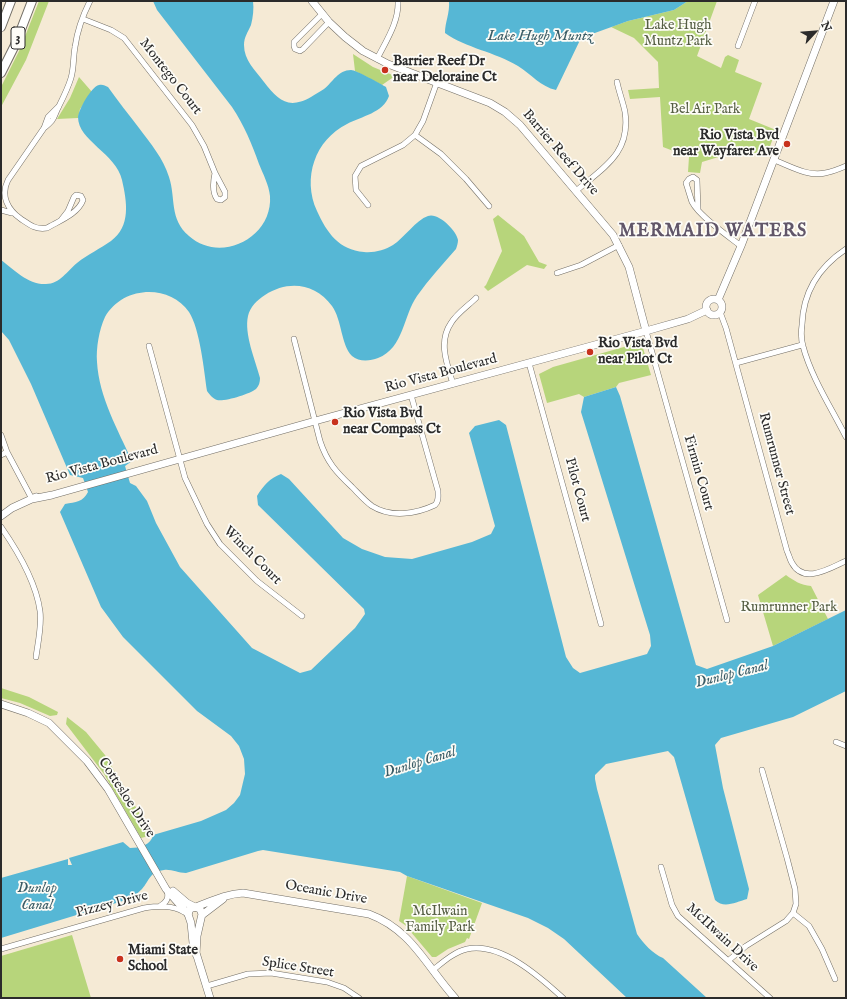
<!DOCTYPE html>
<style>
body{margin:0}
#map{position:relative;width:847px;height:999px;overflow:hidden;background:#f5ead5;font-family:"IM FELL English",serif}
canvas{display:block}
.frame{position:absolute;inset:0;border:2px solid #2b2b2b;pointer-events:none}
.north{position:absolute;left:795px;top:12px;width:40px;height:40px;-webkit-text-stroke:3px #fdfcf7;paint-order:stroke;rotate:64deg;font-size:11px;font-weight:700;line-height:16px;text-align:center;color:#2b2b2b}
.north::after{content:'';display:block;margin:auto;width:14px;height:18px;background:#2b2b2b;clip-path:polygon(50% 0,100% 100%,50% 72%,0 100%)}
</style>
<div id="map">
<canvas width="847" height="999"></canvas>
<div class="frame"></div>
<div class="north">N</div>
</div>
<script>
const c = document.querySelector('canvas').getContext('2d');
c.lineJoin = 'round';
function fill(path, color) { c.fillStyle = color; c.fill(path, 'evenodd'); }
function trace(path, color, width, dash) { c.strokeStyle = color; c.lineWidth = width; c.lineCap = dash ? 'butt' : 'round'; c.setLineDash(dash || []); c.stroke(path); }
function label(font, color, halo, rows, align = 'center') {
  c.font = font + ' "IM FELL English",serif'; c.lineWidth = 3.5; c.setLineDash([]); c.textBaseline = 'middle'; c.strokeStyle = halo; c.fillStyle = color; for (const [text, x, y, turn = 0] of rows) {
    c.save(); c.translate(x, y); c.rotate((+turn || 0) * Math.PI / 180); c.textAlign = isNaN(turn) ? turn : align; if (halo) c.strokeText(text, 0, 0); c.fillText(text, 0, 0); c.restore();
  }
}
fill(new Path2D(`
 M39,1H49L26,60L1,107V87L20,49Z
 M688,1H717L697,56L721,68L725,57L728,55L739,60L735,72L762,83L749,119L776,130L766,157L737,146L735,152L702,162L700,173L688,172L689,157L663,147L660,97L630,99L628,90L659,88L658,62L634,38L611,27L628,21L674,10Z
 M353,54L373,67L395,76L382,85L355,71Z
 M79,77L92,92L80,109L78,118L57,119L70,98Z
 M498,215L524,236L539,262L547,265L544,269L527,265L488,291L484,287L486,285L502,251L493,219Z
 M638,343L642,345L643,348L651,375L619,383L616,387L584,397L579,394L547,403L539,374L553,367Z
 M786,575C794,581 801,585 811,586L828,619L773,646L758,595Z
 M1,688L29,697L58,712L57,715L50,716L20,703L1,698Z
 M67,717L86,732L105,755L144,821L153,835L141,838L104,774L66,724Z
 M407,876L482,903L469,939L467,938L465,942L448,949L436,957H432L405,925L399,921Z
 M72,935L91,998H1V956Z`), '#b7d57b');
fill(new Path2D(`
 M153,1H253C254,9 253,17 251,25C248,32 244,37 244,45C244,60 255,70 264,82C278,100 288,110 311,97C315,94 320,92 324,89C333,82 338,70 351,70C356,70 381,84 386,87L389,96C383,113 362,116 347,124C315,140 302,178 317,211C327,233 339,250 364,252C374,253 385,250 393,245C404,238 416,220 428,216C438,212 457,231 458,240C458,243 457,246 456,249C443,264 429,279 417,296C403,316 404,348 378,358C370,361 359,362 352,356C341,345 342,320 332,306C315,283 288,280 265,295C257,300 250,307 248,316C244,334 255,359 260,378C260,382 259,386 256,389C250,394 224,402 217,400C212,398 210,395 207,391C204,370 200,329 189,312C169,283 122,286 105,317C99,330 96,348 97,362C99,397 118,430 132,461L125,466L130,483L136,486L147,501L156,523L180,567L252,648L300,673L311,670L355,628L365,614L364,609L258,505L257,496C263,486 270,478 281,474L289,479L343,538L362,549L385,557L412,559L472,542L491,534L495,526L469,433L475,426L499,420L506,425L566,657L573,668L580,673L647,654L651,646L650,635L581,412L584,397L616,387L620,396L696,665L707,669L773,646L846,610V691L793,717L721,738L715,745L723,788L749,889L747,899C736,902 724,909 715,900L674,757L668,751L606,764L595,775V779L597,789L637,934C643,943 653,954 663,958L707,998H627L564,939L548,928L528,918L407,876L400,872L263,850L258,851L186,873C178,873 171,869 164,870C149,872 150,880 142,889C137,894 132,897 126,900L1,938V878L68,859V865H72L69,858L123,842L130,848C140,848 151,845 153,835L201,821L226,810L234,803L240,795L245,774L244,759L239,746L231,736L197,711L123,637L101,607L60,512L65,504C76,502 83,502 88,492L83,478L70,475L31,384L9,340L1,331V260C14,270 29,285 46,284C60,284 67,271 77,263C88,254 100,249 111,241C131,226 127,202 122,180C116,153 78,141 78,117C79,109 91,87 99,85C103,84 105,86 108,87C118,101 129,115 139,128C151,144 163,158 169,177C176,198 169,219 189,236C220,264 273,238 270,196C269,185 263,174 259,164C252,144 244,125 232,107L157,10Z
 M449,1H688L674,10L628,21L581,38L556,90C541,87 531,74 518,66C495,52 466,48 445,33C445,22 450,13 449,1Z`), '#56b7d5');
const minor = new Path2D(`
 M322,14L294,42V46L295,49L300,51L303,49L329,22
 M83,19L111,30L124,38L192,125L204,146L215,173L225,192V197L221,200L217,199C212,192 213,182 215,173
 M738,46L755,1
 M377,59C386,41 399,22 398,1
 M58,107L48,117L44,128L8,180C0,196 8,210 21,219C30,225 36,230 47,228C59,221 78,214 83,200L81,196L76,195L74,197L68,211L61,220
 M44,128C56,119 53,117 59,106C64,96 68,88 71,78C74,68 73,58 75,47C77,32 83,15 90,1
 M415,135L441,154L466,179L489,206
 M774,160C790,166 808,177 825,173C832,172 839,169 846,166
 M576,191C604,167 631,153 625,112C623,102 619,92 617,82
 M368,205L356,190L355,176L361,166L403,145L415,135L423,121L437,82
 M1,210L12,213
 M698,210L697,180L693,177L689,179L686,183C688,189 690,196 692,202C699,216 728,236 741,246
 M846,249C819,267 803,293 802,325C801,332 801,339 803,346C811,377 832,409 846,437
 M557,273L581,265L619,245
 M720,312L726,328L787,551C789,555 790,560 792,563C804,585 830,568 846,561
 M646,331L727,620
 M294,339L320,441C327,462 336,472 352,487C358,493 365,501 372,506C391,518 416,514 435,505C439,501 438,497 438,491L411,395
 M149,346L185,478L207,524L220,544L257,581L302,616
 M529,363L601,624
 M736,363L802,345
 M453,384C447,364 438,342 451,323C457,313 468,306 476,298
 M1,435L7,452L32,499
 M1,455L7,452
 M1,527C17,550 36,582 40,611C42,625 38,642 36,657
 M836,742L846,746
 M661,867L672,905L678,916L770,998
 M160,906C167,902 169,898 167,890
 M793,913L809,926L822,949L835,979
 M1,949L144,908C158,906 172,905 184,912
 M729,960L746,946L786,921L793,913L796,904L795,889L787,858L762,770
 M433,970C443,962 454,952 467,949C501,942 540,977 563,998
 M207,986L248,974L271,973L327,982L344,988L359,998`);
const tertiary = new Path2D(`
 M312,1L329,22L345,37L363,51L388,64L490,103L505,112L520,125L613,235L629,267L646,331
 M706 307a8 8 0 1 1 16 0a8 8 0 1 1-16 0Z
 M718,300L741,246L834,1
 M32,499L52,495L315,421L646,331L688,319L707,310
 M1,516L12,508L36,497
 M196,907C212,901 226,894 243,893L369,914C412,930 426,966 455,998
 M202,915L223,899
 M196,954L197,936L202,914L200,909L195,907L190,909L188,914L191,923L193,943L210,998`);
const secondary = new Path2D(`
 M1,704L28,713L49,723L87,761L108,789L166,889L188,914
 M173,891L187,903L195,907`);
const primary = new Path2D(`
 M1,27L11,1
 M1,73L15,45L32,1`);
trace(minor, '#726e66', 6);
trace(tertiary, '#726e66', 8);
trace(secondary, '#726e66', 8);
trace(primary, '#726e66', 10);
trace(minor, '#fff', 5);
trace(tertiary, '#fff', 7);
trace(secondary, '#fff', 7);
trace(primary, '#fff', 8);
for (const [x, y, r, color] of [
 [385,70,4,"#c8321e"],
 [787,144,4,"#c8321e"],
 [590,352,4,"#c8321e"],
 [335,422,4,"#c8321e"],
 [120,959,4,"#c8321e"]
]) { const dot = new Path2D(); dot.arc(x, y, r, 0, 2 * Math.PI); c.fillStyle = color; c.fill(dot); trace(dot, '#fdfcf7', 1.5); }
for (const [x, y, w] of [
 [18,38,14]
]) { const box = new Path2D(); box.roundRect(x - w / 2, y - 11, w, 22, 3); c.fillStyle = '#fdfcf7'; c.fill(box); trace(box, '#2b2b2b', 1); }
label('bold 13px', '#2b2b2b', null, [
 ["3",18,38]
]);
label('14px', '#555e43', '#fdfcf7', [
 ["Lake Hugh",678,26],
 ["Muntz Park",678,42],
 ["Bel Air Park",705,110],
 ["Rumrunner Park",789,608],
 ["McIlwain",440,912],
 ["Family Park",440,928]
]);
label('bold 14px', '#2b2b2b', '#fdfcf7', [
 ["Barrier Reef Dr",393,62],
 ["near Deloraine Ct",393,78],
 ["Rio Vista Bvd",779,136,"right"],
 ["near Wayfarer Ave",779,152,"right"],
 ["Rio Vista Bvd",598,344],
 ["near Pilot Ct",598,360],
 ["Rio Vista Bvd",343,414],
 ["near Compass Ct",343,430],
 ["Miami State",128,951],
 ["School",128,967]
], 'left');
label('14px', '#2b2b2b', '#fdfcf7', [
 ["Montego Court",170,77,52],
 ["Barrier Reef Drive",560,153,49],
 ["Rio Vista Boulevard",441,374,-15],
 ["Rumrunner Street",776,464,75],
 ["Rio Vista Boulevard",102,465,-15],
 ["Firmin Court",698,473,74],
 ["Pilot Court",577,490,75],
 ["Winch Court",252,556,45],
 ["Cottesloe Drive",126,798,57],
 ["Oceanic Drive",326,893,10],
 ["Pizzey Drive",112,905,-14],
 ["McIIwain Drive",722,938,43],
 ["Splice Street",298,968,9]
]);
label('italic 15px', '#3a5c66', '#fdfcf7', [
 ["Lake Hugh Muntz",540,37],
 ["Dunlop Canal",732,675,-14],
 ["Dunlop Canal",420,763,-17],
 ["Dunlop",37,889],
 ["Canal",37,906]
]);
c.letterSpacing = '1px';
label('bold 18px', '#615669', '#fdfcf7', [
 ["MERMAID WATERS",713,232]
]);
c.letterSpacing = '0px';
</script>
